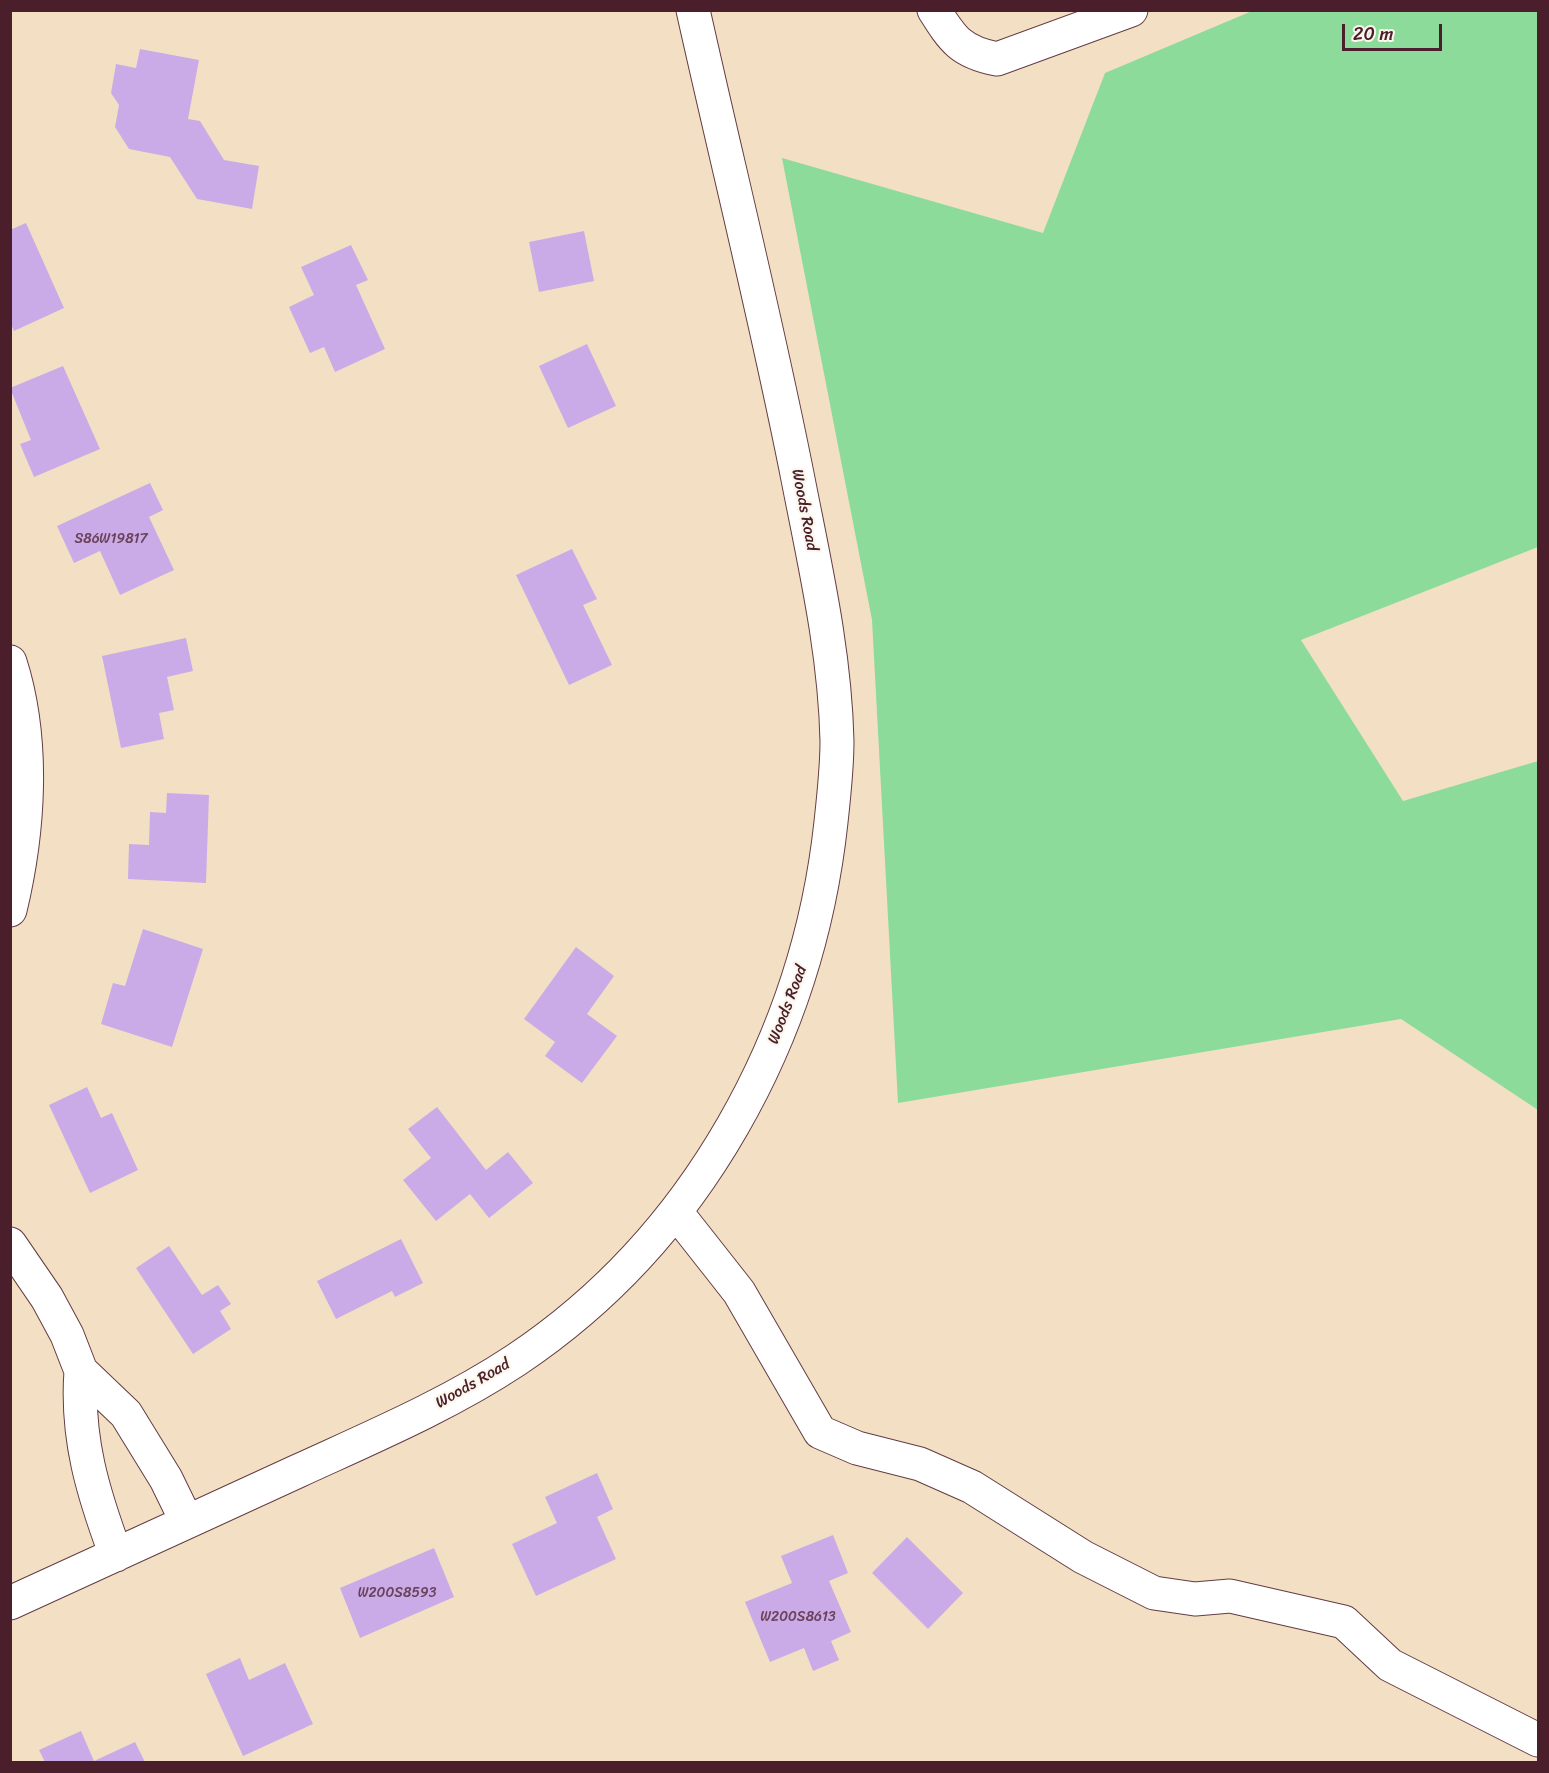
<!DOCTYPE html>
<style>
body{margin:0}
#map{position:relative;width:1549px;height:1773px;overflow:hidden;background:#f3e0c4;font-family:Sriracha,sans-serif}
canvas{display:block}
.frame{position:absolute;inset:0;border:12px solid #4a1f2b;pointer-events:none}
.scale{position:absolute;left:1342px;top:24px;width:100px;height:27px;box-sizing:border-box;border:3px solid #4a1f2b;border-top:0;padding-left:8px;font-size:18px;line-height:21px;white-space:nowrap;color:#4a1f2b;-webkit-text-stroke:4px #fbf7ec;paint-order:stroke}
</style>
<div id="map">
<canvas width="1549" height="1773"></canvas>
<div class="frame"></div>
<div class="scale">20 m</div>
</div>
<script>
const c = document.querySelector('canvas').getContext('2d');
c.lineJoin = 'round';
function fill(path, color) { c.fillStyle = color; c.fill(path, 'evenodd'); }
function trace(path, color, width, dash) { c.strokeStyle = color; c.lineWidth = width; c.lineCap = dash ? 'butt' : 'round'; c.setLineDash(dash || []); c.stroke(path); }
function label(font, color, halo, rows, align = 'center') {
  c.font = font + ' Sriracha,sans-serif'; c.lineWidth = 4.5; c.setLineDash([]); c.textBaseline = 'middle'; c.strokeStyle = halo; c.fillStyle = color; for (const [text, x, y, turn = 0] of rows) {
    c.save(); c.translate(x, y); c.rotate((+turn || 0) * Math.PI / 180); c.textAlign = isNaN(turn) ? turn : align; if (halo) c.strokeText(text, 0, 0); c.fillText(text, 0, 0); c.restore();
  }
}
fill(new Path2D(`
 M1252,11H1538V547L1301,640L1403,801L1538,761V1110L1401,1019L898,1103L872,620L782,158L1043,233L1105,73Z`), '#8cdb9b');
fill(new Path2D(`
 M140,49L199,60L188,119L200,121L224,160L259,166L252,209L197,199L170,157L129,149L115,127L119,105L111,93L116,64L136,68Z
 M26,223L64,308L14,331L10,322V230Z
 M584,231L594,281L539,292L529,242Z
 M351,245L368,280L356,285L385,349L335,372L324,347L310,353L289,307L314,295L301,267Z
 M587,344L616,406L568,428L539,366Z
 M63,366L100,449L34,477L20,444L31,440L10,388Z
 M150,483L163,510L149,517L174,570L120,595L100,551L74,563L57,526Z
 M572,549L597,599L583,605L612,665L569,685L516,575Z
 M186,638L193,671L167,677L174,710L159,713L164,739L121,748L102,656Z
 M167,793L209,795L206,883L128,879L129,844L149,845L150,812L166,813Z
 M143,929L203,949L172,1047L101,1024L113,983L125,986Z
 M576,947L614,976L587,1014L617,1036L582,1083L545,1056L555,1042L524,1019Z
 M87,1087L101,1118L112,1113L138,1170L90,1193L49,1105Z
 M437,1107L486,1170L508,1152L533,1183L489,1218L470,1194L436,1221L403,1180L431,1158L408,1129Z
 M401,1239L423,1283L395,1297L392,1291L336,1319L317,1281Z
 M169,1246L202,1295L218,1285L231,1304L220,1311L231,1329L193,1354L136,1268Z
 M597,1473L613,1509L597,1517L616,1559L536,1596L512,1544L557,1523L545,1497Z
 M833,1535L848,1573L829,1581L851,1632L831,1641L839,1660L813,1671L804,1648L770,1662L745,1602L792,1583L781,1556Z
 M907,1537L963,1593L928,1629L872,1573Z
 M434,1548L454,1597L360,1638L340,1588Z
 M240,1658L249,1680L285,1663L313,1724L243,1756L206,1674Z
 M81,1731L94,1761L135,1742L145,1762H45L39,1750Z`), '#caabe7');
const minor = new Path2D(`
 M934,10C953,40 961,52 997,59L1131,10
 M10,662C35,740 29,831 10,910
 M676,1212L739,1292L820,1432L857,1448L920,1464L972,1487L1083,1557L1154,1593L1195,1599L1230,1596L1344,1622L1390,1665L1538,1740
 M10,1244L47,1298L67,1335L81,1371L126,1414L166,1479L187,1522
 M81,1371C76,1438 93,1493 116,1555
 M10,1603C107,1559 202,1515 298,1471C372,1437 448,1405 516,1360C697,1239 808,1036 831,822C834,795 837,768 837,741C835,652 815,566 798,479C767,322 728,167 693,10`);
trace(minor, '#633c42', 35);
trace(minor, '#fff', 33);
label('14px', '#6a425a', null, [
 ["S86W19817",111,539],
 ["W200S8593",397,1593],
 ["W200S8613",798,1617]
]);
label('16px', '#4a1f2b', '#fbf7ec', [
 ["Woods Road",804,510,79],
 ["Woods Road",788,1005,-69],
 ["Woods Road",473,1384,-30]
]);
</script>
